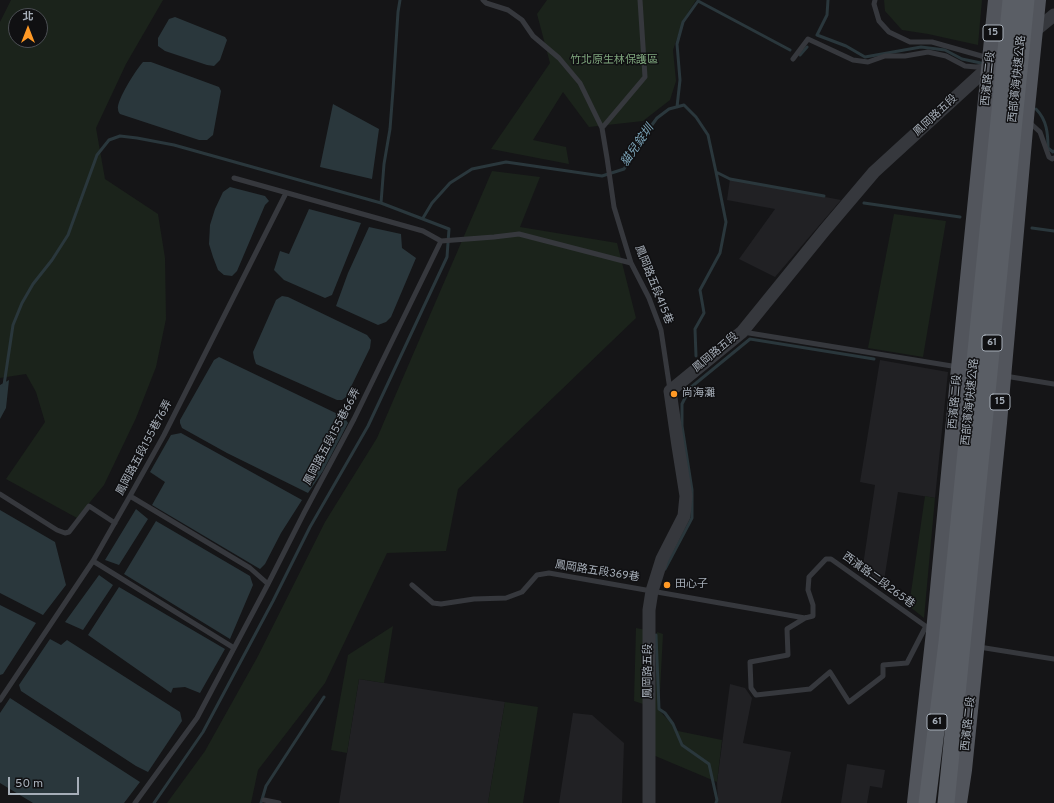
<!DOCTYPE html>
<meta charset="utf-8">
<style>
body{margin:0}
#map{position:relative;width:1054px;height:803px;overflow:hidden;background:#151517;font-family:Overpass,"Noto Sans TC",sans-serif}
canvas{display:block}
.north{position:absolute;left:8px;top:8px;width:40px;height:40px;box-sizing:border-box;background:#101012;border:1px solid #4c4f54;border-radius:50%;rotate:0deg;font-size:11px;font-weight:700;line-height:16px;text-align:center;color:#a6aeb8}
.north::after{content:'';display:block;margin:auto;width:14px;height:18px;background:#ff9925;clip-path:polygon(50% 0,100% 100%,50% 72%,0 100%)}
.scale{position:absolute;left:8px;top:777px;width:71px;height:18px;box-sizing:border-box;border:2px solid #a6aeb8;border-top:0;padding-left:5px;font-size:12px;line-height:14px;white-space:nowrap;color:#a6aeb8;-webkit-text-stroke:3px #101012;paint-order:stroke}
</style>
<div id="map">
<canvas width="1054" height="803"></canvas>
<div class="north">北</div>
<div class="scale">50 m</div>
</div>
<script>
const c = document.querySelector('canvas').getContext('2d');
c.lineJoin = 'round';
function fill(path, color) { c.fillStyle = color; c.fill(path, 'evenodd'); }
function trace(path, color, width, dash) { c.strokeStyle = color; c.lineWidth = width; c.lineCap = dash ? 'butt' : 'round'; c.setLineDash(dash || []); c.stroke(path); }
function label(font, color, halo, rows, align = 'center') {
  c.font = font + ' Overpass,"Noto Sans TC",sans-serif'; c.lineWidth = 3; c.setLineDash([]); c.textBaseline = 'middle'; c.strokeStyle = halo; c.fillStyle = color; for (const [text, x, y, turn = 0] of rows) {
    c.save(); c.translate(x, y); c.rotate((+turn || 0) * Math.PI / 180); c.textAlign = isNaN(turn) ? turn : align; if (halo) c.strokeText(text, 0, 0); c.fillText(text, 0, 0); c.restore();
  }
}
fill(new Path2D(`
 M730,179L841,200L775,277L739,259L775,209L727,200Z
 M880,360L948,372L935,498L898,492L883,587L862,572L875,485L860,482Z
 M359,679L505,702L488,803H339Z
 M730,684L745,688L752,698L743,743L791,752L781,803H718L717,782Z
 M573,713L592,715L624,743L622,803H559Z
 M847,764L885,770L882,788L870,786L867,803H841Z`), '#212124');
fill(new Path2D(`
 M11,0H163L126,64L96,128L105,179L158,214L165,258L166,319L156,367L136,418L104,485L77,518L6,479L45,422L36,392L26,374L0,378V22ZM16,16H40V40H16Z
 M547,0H696L684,19L673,50L676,81L670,100L643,121L589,127L563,92L533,140L566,147L569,164L491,149L550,63L537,14Z
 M884,0H982L978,45L928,34L902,30L885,11Z
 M492,171L540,177L520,227L617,243L636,318L458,489L446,551L387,553L325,683L258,770L251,803H167L205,751L258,656L325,522L377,438Z
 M894,214L946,221L923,357L868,348Z
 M925,496L935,498L924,618L909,606Z
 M393,626L384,683L359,679L347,753L331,750L348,655Z
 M636,628L646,630V705L634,701Z
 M657,632L663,634L659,710L678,731L722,740L717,782L653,755Z
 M505,702L538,707L523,803H488Z`), '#1b231b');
fill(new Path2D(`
 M175,17L225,37L227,40L220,60L214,66L207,65L165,51L158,46V38L169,19Z
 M143,62H151L219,87L221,91L213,135L207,140H199L120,114C119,113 118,111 118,109C116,101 137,68 143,62Z
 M333,104L379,129L372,179L320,167Z
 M230,187L265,196L269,201L265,205L237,271L232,276L224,275L218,270L213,257L209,244L210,225L215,209L223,192Z
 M309,209L361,223L332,295L325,298L284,280L274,270L280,251L289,254Z
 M369,227L401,234L402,248L416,258L391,317L386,322L378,325L336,306L348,273Z
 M282,296L288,297L367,335L371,340L370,348L346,397L342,400H337L256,364L254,358L253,352L276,300Z
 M219,357L344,417L348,423L323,471L308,493L227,453L182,428L180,423V420L214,360Z
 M9,380L6,408L0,419V385Z
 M181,433L302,500L281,533L265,564L260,569L152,505L165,482L150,472L171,435Z
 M136,509L148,519L119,565L105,560Z
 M0,510L55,542L66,585L43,615L0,593Z
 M156,521L250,576L253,585L230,639L124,574Z
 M99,575L113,585L83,630L65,622Z
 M119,587L225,649L200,693L185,687L173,688L171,693L88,635Z
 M0,605L36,623L3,674L0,675Z
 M50,639L61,645L67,640L180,712L182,721L148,772L136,766L21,691L19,685Z
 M10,698L140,782L124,803H33L0,783V713Z`), '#2a373c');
trace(new Path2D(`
 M828,0L827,15L817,35L846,46L865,57L921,47L945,50L962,59L981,63
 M800,55L807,47
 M677,107L680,80L677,44L683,22L698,1L790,50
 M1036,109C1047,120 1048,134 1048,148L1053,152L1054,151
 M381,203L384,164L390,129L393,90L398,12L400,0
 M864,203L960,217
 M423,218L432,203L450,183L472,169L506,162L602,176L624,169L636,150L646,133L657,118L669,109L684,105L696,117L708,135L716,172L730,179L824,196
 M1032,228L1054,231
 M696,356L695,329L704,313L700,290L720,253L726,222L716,172
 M4,385L13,325L22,303L33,284L52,260L68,235L97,155L109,140L120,136L137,138L174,145L381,203L449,229L447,257L368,426L310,527L273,601L203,732L154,803
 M665,569L692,518V490L682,426V404L690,388L750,339L874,359
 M656,635L659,709L665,713L673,724L682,745L709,764L717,800L716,803
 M261,803L266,786L324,697`), '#2a373c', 3);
trace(new Path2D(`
 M483,0L486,3L508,10L522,20L533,36L559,58L580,83L602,128L607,158L614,207L631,263L649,298L661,330L670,390
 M875,0L874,4L879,21L889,32L910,42H932L985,57L987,60
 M793,59L808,39L853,60L868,62L885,56H905L928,52L946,56L965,66L976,67L985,66
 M1029,122L1040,132L1049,157L1052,159L1054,158
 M602,128L645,77L640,0
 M234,178L423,231L441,241
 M441,241L494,237L519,234L631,263
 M743,332L958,367
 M1005,376L1054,384
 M0,494L57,530L65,533L69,532L89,506L115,523
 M130,496L250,568L268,584
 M93,561L234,648
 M412,585L433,603L441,604L474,599L506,598L522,592L537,575L549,573L805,618L813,616V605L808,590L809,577L826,559H831L931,630
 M805,618L787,629L788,655L750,662L751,688L756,695L810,689L830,672L849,702L883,676V665L907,663L926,626
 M979,647L1054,659
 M0,700L93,561L130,496L164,435L286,193
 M264,800L279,803
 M135,803L197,718L268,584L304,513L354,419L441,241`), '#36383d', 5);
trace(new Path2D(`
 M1031,34L1054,15
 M649,803V610L652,591L662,559L684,516L686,496L678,446L670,391L742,332L824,231L874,172L993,63`), '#36383d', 13);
trace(new Path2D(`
 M915,803L934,632L959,368L996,0
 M959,803L964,770L999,423L1026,118L1038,0`), '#52555c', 16);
trace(new Path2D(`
 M927,803L947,642L1011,0
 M946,803L962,645L1026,0`), '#5a5e65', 17);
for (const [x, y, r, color] of [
 [674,394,4,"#ff9925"],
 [667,585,4,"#ff9925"]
]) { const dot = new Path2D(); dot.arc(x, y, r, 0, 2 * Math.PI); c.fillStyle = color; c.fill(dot); trace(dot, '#101012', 1.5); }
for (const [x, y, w] of [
 [993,33,20],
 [992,343,20],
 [1000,402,20],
 [937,722,20]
]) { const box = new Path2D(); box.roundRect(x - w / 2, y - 8, w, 16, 3); c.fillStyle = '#101012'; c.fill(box); trace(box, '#a6aeb8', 1); }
label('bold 10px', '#a6aeb8', null, [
 ["15",993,33],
 ["61",992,343],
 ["15",1000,402],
 ["61",937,722]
]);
label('11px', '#7ea57c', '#101012', [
 ["竹北原生林保護區",614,61]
]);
label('11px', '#a6aeb8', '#101012', [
 ["西濱路二段",989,79,-84],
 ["西部濱海快速公路",1018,79,-84],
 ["鳳岡路五段",936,116,-43],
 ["鳳岡路五段415巷",653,285,68],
 ["鳳岡路五段",716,353,-40],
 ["西濱路二段",956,402,-85],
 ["西部濱海快速公路",971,402,-84],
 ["鳳岡路五段155巷66弄",333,437,-62],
 ["鳳岡路五段155巷76弄",145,448,-62],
 ["鳳岡路五段369巷",597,572,9],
 ["西濱路二段265巷",878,581,36],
 ["鳳岡路五段",649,671,-90],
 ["西濱路二段",969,724,-84]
]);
label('11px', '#a6aeb8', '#101012', [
 ["尚海灘",682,394],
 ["田心子",675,585]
], 'left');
label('italic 12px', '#7aa2b6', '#101012', [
 ["貓兒錠圳",638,146,-55]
]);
</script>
